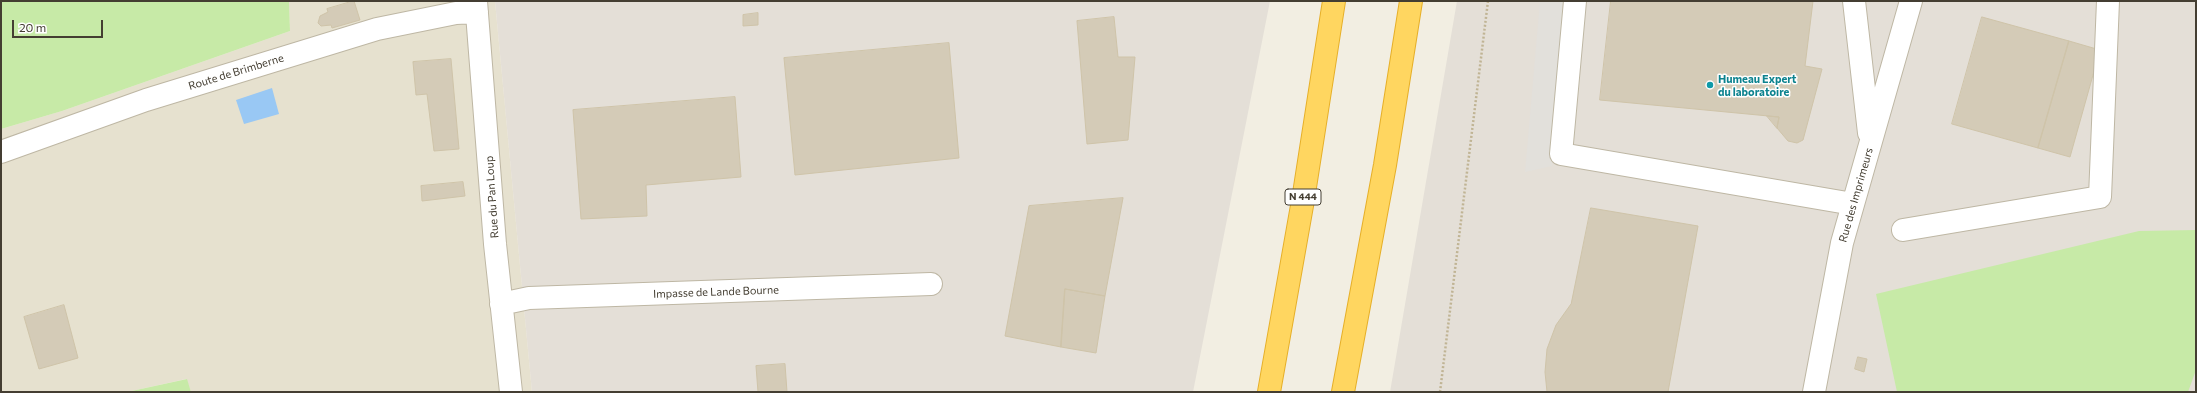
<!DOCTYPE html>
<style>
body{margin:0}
#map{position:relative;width:2197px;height:393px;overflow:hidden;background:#f2eee2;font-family:Commissioner,sans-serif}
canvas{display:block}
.frame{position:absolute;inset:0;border:2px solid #443e32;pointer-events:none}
.scale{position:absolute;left:12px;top:20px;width:91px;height:18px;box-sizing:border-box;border:2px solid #443e32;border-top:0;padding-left:5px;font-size:12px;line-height:14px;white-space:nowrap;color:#443e32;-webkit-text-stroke:3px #fff;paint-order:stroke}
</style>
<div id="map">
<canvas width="2197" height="393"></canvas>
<div class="frame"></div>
<div class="scale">20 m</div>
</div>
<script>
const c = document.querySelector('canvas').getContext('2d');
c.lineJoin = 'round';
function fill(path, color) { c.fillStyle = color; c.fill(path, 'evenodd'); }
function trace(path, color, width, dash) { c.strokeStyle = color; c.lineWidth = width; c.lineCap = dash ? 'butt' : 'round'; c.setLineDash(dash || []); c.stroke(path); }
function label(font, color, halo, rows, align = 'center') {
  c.font = font + ' Commissioner,sans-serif'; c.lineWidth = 3; c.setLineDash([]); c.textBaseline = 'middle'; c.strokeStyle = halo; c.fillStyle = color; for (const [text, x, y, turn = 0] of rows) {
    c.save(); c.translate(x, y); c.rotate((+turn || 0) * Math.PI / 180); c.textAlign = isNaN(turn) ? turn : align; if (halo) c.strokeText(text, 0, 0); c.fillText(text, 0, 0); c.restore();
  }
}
fill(new Path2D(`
 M289,1H495L532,392H191L186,379L127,392H1V129L62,111L290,31Z`), '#e6e1cf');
fill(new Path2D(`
 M495,1H1270L1193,392H532Z
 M1457,1H2196V392H1390Z`), '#e4dfd7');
fill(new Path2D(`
 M1,1H289L290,31L62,111L1,129Z
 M2196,230V370L2188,392H1897L1876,294L2139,231Z
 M187,379L191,392H127Z`), '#c7eaa7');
fill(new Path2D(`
 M1540,1H1567L1552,166L1525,172Z`), '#e2e0db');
fill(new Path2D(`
 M272,88L279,114L244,124L236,100Z`), '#99c8f4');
const building = new Path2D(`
 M354,1L360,20L332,28L331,25L321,26L318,23L320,16L328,12L327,9Z
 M1611,1H1813L1805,66L1822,69L1803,140L1797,143L1788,141L1777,128L1779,117L1600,100Z
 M758,13V25L743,26V15Z
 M1114,17L1118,57H1135L1128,140L1087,144L1077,21Z
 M1982,17L2069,41L2038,148L1952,124Z
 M2069,41L2100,50L2070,157L2038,148Z
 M949,43L959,158L795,175L784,58Z
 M451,59L459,149L434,151L427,94L416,95L413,62Z
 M735,97L741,177L646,185L647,216L581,219L573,110Z
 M1767,116L1779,117L1777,128Z
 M463,182L465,196L422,201L421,186Z
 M1123,198L1105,296L1065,289L1061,347L1005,336L1029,206Z
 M1591,208L1698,226L1668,392H1547L1545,372L1547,349L1556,325L1571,304Z
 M1065,289L1105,296L1096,353L1061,347Z
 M64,305L78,358L39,369L24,317Z
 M1858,357L1867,359L1864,372L1855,369Z
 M785,364L787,392H758L756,366Z`);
fill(building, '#d4cbb7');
trace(building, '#cfc4a9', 1);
const minor = new Path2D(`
 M476,1L495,244L511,392
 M1575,1L1561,154L1853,204
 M1854,1L1869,133
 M1,152L146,100L377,29L456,13L477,12
 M1903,230L2100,197L2108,1
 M501,304L529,298L931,284
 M1814,392L1842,243L1911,1`);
const highway = new Path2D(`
 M1269,392L1303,200L1334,1
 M1343,392L1385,165L1411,1`);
trace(minor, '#beb7a4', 24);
trace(highway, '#e6af28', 24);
trace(new Path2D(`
 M1440,392L1488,1`), '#c0b494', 2.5, [2, 2]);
trace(minor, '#fff', 22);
trace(highway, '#ffd660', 22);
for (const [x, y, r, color] of [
 [1710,85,4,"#0f9aa8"]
]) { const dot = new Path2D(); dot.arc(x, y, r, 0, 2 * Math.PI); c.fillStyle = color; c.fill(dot); trace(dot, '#fff', 1.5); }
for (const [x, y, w] of [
 [1303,197,36]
]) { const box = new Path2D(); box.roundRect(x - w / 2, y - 8, w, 16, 3); c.fillStyle = '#fff'; c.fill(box); trace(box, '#443e32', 1); }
label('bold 10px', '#443e32', null, [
 ["N 444",1303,197]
]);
label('11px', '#443e32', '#fff', [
 ["Route de Brimberne",236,72,-17],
 ["Rue des Imprimeurs",1856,195,-74],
 ["Rue du Pan Loup",492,197,-94],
 ["Impasse de Lande Bourne",716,292,-2]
]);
label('bold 11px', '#0d838f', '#fff', [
 ["Humeau Expert",1718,79],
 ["du laboratoire",1718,92]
], 'left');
</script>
